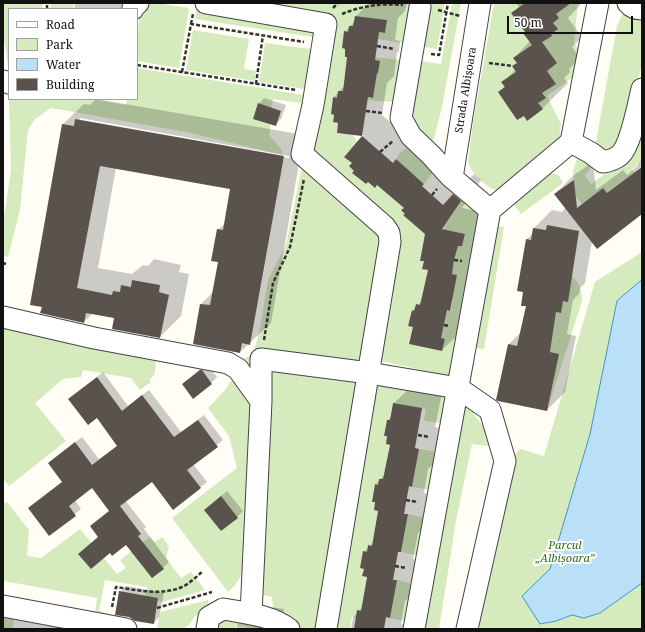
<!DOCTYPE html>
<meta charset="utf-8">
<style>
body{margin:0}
#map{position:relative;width:645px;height:632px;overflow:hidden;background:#fffdf5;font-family:"Noto Serif",serif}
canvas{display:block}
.frame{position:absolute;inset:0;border:4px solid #111;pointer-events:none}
.legend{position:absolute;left:8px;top:8px;width:130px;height:92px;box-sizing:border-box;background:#fff;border:1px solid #a0a0a0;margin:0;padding:5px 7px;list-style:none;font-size:12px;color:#111}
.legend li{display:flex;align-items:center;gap:8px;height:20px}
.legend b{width:20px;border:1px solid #a0a0a0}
.scale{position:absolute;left:507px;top:16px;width:126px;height:18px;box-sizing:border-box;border:2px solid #111;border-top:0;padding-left:5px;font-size:12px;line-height:14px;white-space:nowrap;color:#111;-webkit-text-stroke:3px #fff;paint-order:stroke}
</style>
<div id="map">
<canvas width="645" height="632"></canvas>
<div class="frame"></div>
<ul class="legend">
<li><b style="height:5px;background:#fff"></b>Road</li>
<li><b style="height:11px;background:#d5ebbd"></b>Park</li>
<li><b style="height:11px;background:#b9e0f7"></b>Water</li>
<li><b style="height:11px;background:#5a524d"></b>Building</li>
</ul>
<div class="scale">50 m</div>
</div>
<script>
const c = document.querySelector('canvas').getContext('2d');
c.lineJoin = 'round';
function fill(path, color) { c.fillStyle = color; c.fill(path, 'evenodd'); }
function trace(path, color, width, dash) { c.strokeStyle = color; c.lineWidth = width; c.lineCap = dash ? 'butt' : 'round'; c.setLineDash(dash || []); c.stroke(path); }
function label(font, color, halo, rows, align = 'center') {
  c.font = font + ' "Noto Serif",serif'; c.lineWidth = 4; c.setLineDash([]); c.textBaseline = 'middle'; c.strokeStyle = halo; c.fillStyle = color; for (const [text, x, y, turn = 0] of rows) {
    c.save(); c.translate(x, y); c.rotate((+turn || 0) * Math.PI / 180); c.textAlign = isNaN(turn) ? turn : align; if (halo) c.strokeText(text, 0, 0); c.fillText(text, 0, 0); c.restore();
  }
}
fill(new Path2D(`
 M3,3H43L42,9H9V73L3,31Z
 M51,3H69L74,4L73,9H50Z
 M149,3H157L189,8L179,68L137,61V36L141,8Z
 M280,3H357L369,5V3H445L437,49L378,39L377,32L385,33L387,20L356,16L354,26H349L348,32H344L342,48L345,49V57H347L343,91H338L337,98L333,97L331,114L334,115L333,122L338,123L337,133L353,135L357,142L344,156L352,163L349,166L354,171L353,173L365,184L368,182L375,188L377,185L404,208L402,210L405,214L403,215L428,226L420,260L424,261L428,270L420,305L416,304L414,311L412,310L408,326L413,327L410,344L442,351L445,339L439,338C444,329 446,320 444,310L451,311L453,300L450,299L452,285L455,286L457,275L450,273C454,265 457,254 455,245L462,246L465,234L445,230L444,226L456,209L448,202L460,190L480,216L453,377L381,361L395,237L308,152L334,16L279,7Z
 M452,3H461L442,107L432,146L403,121L413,60L441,64Z
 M494,3H578L574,43L581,53L577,74L547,96L561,124L558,147L503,191L492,189L481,181L472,171L468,162L473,123Z
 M196,9L311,28L319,38L195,19Z
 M627,11L642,13V64L625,130L614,151L608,154L595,147L617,26L622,15Z
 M193,30L249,39L244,69L256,71L255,81L186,70Z
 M265,43L319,50L311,90L259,82Z
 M372,57L400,60L393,102L365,100L366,97L373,98L375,86L374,73H378L380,61L372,60Z
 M137,68L310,96L309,104L273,99C270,111 272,123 269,135L281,149L283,155L186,132L51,108L35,119L28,130L20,210L8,257L3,256V224L11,170L9,99H93L126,105L127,99H137Z
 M642,109V159L636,164L637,166L632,170L635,173L587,208L576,197L573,172L577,158L584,154L591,167L588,172L584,175L591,184L630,156Z
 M408,147L434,171L424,184L416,176L414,178L396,159L400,153Z
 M303,162L386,233L322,629H298L276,614L273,607L272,597L250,592L261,387L242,359L251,356L255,347L260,329L268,280L286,245Z
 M553,173L559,176L563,183L521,214L513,203L549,174Z
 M494,226L504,227L484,349L476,348Z
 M642,252V629H481L477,622L510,459L520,449L544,456L595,282Z
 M572,277C580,283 582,291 582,301L547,411L559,354L550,352L556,312L561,313L563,301Z
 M3,327L27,334L156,358L155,374L149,380L151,382L140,390L131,378L83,370L81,377L63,379L35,403L66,441L9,486L3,479Z
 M236,377L256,402L245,561C242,574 239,583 228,592L172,518L237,468L229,436L208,408L226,389L229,383Z
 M370,383L445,396L449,402L441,423L424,421L426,409L393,403L390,420H387L384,435L387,436L386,444L390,445L383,479H379L378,485L375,484L372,501L375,502L378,511L372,546L368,545L367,552H363L360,568L364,569L363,576L367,577L361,611L356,618L352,617L350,629H330Z
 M469,404C474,415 478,423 489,429L496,447L472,444L456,521L439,629H423L464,405Z
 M419,449L438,452L431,490L412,487Z
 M7,502L29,530L27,556L41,558L80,529L117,574L126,568L120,560L150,537L155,542L162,537L169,546L166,558L181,578L191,572L205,590L162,602L158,601V598L146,596L147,587L105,580L99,611L106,613V615L95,613L97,598L4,581L3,585V504Z
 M408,514L426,518L423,554L416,555L401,552Z
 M397,580L413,584L410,622L390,618Z
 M208,600L209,606L194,617L189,625L183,629H157L160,612Z
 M3,610L16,613L12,629H3Z
 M225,615L283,629H259L236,625L235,629H213Z`), '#d5ebbd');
const water = new Path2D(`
 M642,280V583L600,613L584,618L572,615L556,621L540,624L522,596L550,569L590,434L617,301Z`);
fill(water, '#b9e0f7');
trace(water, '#3f96cf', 1);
fill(new Path2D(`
 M73,3H123L122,9H74L75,4Z
 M369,3H407L405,11L398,18L395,40L400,41L399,51L397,53L394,76L387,83L382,115L464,185L474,174L481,180L462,208L485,213L463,330L442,350L414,327L413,311L423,299L429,269L426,234L406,213L405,208L378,184L355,171L353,163L345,156L364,135L338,132L339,122L334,97L345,85L349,56L345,32L355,21L356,16Z
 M516,3H582L568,18L582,37L572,47L580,58L569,69L570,72L564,78L568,83L542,109L524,115L499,92L505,86L503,82L516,69L518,63L514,58L530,41L526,31L513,13L519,7Z
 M264,98L286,105L281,119L275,125L259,104Z
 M96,99L304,135L271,323L240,352L201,304L214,291L219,261L218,230L225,223L231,189L116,168L98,268L132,274L143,265L148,266L154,259L181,265L179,272L189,274L181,316L160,337L116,317L93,313L84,322L42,313L63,124L84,104L90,105ZM80,118L289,156V158L80,121Z
 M642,159V212L592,241L585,283L580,288L579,294L573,300L567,334L576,336L565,392L547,410L509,344L521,332L527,306L524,291L527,239L533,233L534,228L552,210L562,212L566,207L555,194L574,175L593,162L596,190L623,170L627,175L638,166L637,164Z
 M206,364L217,377L211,383L183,384Z
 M103,372L128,406L149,390L181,432L204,415L223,440L193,464L207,482L173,508L152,480L125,500L146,527L144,529L169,562L163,568L127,543L99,537L91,526L110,511L92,487L75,500L81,509L50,535L29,508L63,481L49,463L82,437L99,459L118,445L97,417L70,399Z
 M415,383L443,388L435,427L440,428L433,465L428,469L424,493L428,494L421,530L418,533L413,559L417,560L410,596L405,601L401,624L405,625V629H351L353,618L363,606L368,576L365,568L364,552L374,541L380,510L376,484L385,474L391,444L388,420L392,416L394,403Z
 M227,491L243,511L237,517L205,510Z
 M126,586L164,593L159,617L154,623L120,592Z
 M258,605L284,609L281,629H236L237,625Z
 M3,607L70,623L69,629H3Z`), '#0003');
fill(new Path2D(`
 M525,3H571L556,14L559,18L553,23L558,29L551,34L552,36L542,42L557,63L547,71L556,84L542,93L546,98L538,103L543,109L527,121L524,116L517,120L498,92L505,87L501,82L516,72L512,66L517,63L513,58L532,45L523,33L525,32L511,13Z
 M355,16L387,20L385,33L379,32L375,60L380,61L378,73H377L373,98L368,97L362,136L393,163L396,159L424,184L422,186L443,205L453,194L461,201L442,229L465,234L462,246H458L454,260L452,274L457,275L450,311L447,310L441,338L445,339L442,351L409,344L413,327L408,326L412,310L414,311L416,304L420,305L428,270L422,269L424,261H420L425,234L403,215L405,214L401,210L404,208L377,185L375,188L368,182L366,184L352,173L354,171L349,166L352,163L344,157L362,136L337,133L338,123L333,122L334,115L331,114L333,97L337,98L338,91H343L347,57H345V49L342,48L344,31L348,32L349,26H353Z
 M258,103L281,111L276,126L253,119Z
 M75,119L284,156L250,345L242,343L240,353L193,344L200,304L210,305L218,262L211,261L217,229L223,230L230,189L100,166L77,288L112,295L113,291L120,292L121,285L131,287L132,280L160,285L159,292L169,295L160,338L112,329L114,318L86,313L84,323L40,313L42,307L30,305L62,124L74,126Z
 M642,167V214L597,249L554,194L574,180L577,208L603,188L607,193Z
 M547,225L579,231L568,302L563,301L561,313L556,312L550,352L559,354L547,411L498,401L496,400L508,344L517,346L526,306H521L523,292L517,291L526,239L531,240L533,228L546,230Z
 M200,370H202L212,384L193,399L182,384Z
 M97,377L122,411L142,395L174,437L198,420L218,447L187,470L201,488L173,510L152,482L120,506L141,534L138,536L164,569L152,578L126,545L112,556L110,553L91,569L78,554L98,537L90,526L109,511L92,488L69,506L76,516L49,536L28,508L62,482L48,463L75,442L92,465L117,446L97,418L88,425L68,399Z
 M393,403L422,408L415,448L419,449L412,487L409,486L404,514H408L401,552H398L393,580H397L390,618L386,617L384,629H354L357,610L361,611L367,577L362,576L364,569L360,568L363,551L367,552L368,545L372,546L378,511L374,510L375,502H372L375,484L378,485L379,479H383L390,445L386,444L387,436H384L387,420H390Z
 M221,496L238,518L221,531L204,510Z
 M119,591L158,598L154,624L135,621L129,617L115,615Z`), '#5a524d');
const minor = new Path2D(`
 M206,3L326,24L313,105L302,154L385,227L389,233L390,242L326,629
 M628,3C632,8 636,9 642,9
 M420,7L401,118L411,136L431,155L450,176L490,210
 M133,9V7L138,3
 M3,81L9,83
 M571,142L591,153L603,162C610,161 615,159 620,155C631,145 638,105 642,89
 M452,178L480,3
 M3,317L94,338L228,363L238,369L261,401
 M3,606L100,624L99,629
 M251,614L261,401V359L369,373L458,388L490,410L505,461L467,629
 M100,624L126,629
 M207,629L209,617L223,609C245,613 271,615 289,629
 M414,629L490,210L571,142L598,3`);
trace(minor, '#444', 23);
trace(new Path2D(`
 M333,8L338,3
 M47,9V3
 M438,10L460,16
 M342,14C361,6 382,3 403,5
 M191,24L193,14
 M377,46L394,49
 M431,54L439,55L448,3
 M489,63L512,66
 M137,65L296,90
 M182,72L191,24L304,42
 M256,84L263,35
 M366,111L383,113
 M380,152L393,141
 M432,195L437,189
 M454,260L462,261
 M3,263L6,264
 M444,325L450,326
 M264,340L273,283L290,247L304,179
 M418,435L430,437
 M406,500L418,502
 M395,566L406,568
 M112,607L116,587C137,590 161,596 182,587C189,584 196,577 202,572
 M157,608L212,592`), '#333', 2.5, [4, 2]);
trace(minor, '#fff', 21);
label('11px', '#111', '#fff', [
 ["Strada Albișoara",466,90,-81]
]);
label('italic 11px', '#2f6b1f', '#fff', [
 ["Parcul",565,546],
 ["„Albișoara”",565,559]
]);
</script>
